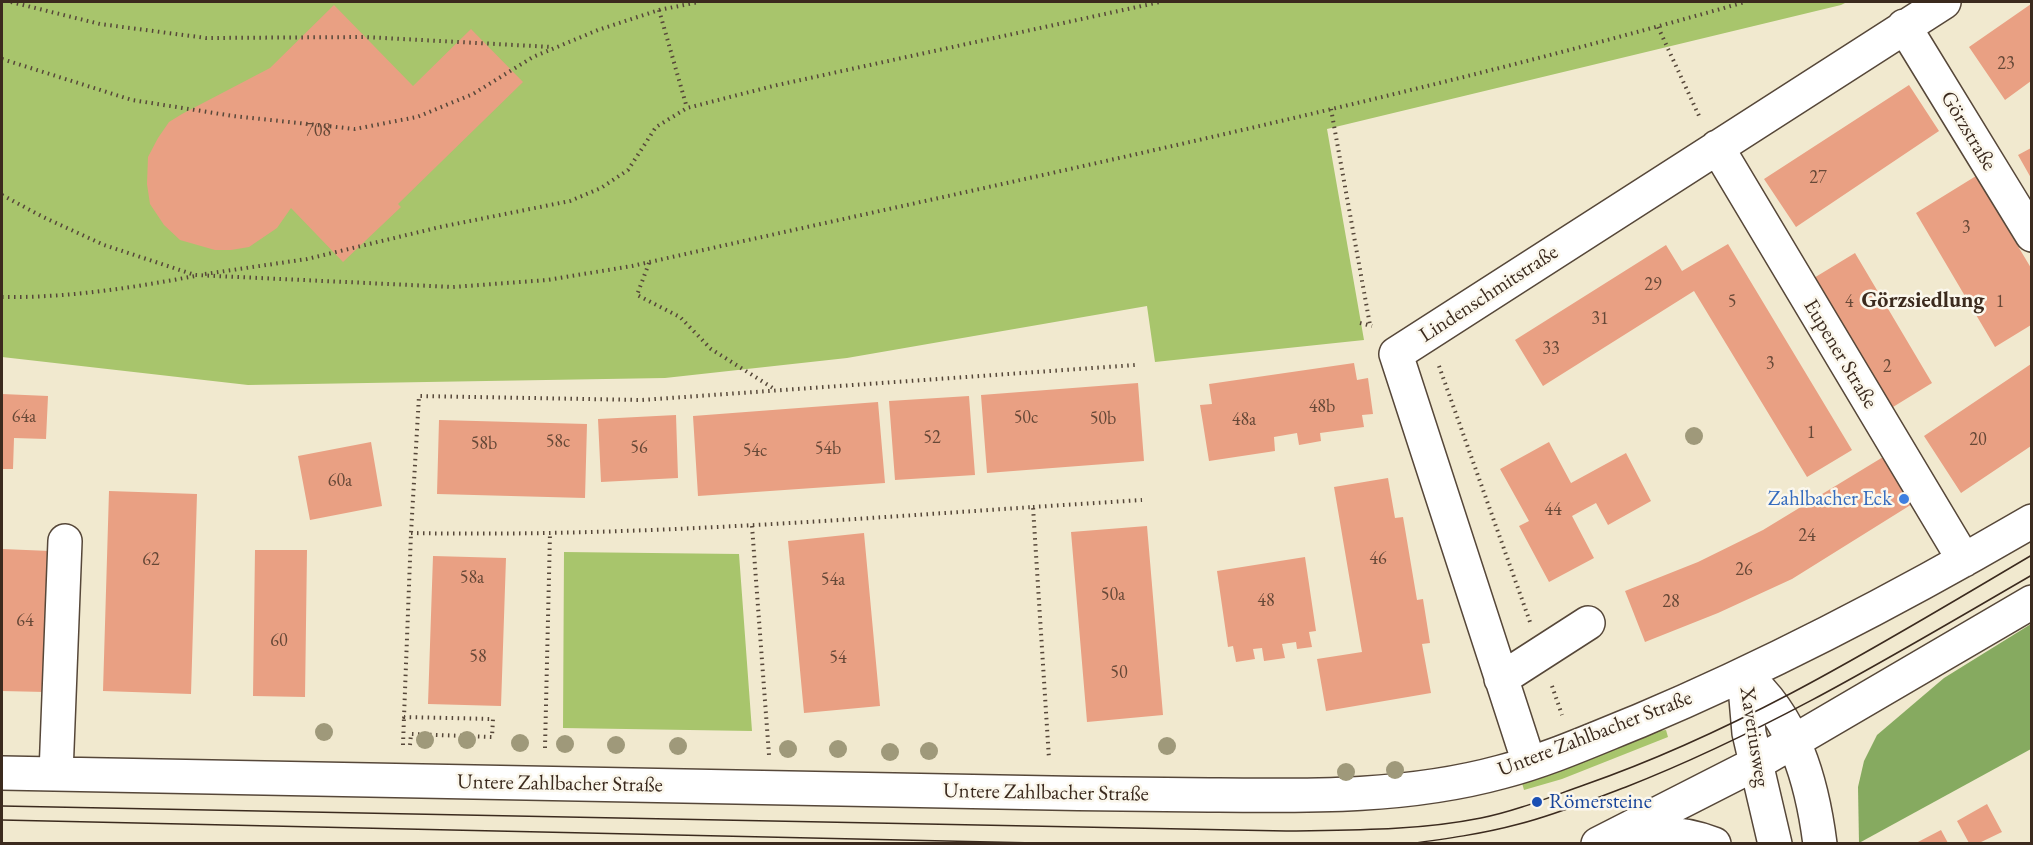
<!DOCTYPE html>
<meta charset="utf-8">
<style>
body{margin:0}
#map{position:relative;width:2033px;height:845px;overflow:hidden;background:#f1e9cf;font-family:"EB Garamond",serif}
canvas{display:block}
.frame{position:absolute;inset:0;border:3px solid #3b2a1e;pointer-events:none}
</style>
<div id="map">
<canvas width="2033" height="845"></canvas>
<div class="frame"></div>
</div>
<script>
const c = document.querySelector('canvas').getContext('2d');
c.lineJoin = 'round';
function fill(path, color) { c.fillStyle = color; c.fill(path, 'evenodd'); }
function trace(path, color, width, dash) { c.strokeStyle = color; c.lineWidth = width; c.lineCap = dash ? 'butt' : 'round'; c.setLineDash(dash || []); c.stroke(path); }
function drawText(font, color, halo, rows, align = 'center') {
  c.font = font + ' "EB Garamond",serif'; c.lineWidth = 5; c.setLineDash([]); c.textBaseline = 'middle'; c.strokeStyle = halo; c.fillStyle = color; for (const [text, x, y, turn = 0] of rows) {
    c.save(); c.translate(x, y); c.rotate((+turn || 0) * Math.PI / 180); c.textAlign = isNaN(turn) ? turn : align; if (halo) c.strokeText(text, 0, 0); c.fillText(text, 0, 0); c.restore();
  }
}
fill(new Path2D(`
 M2,2H1847L1841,5L1327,129L1364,340L1155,362L1147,306L847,358L665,378L248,385L2,357Z
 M564,552L739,554L752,731L563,728Z
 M1666,730L1668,737L1562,779L1524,790L1522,783L1559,771L1644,733Z`), '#a8c56c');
fill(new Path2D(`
 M2031,624V749L1859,843L1858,787L1864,761L1877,735L1944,678Z`), '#86aa60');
fill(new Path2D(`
 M2031,4V81L2005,100L1969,47Z
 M334,5L413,86L471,29L523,82L398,204L401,207L343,262L291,208L277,228L249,247L231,250H215L180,240L164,225L150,204L147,184L148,157L158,138L169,122L182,114L270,68Z
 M1909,85L1939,131L1796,227L1764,179Z
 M2031,148V178L2018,155Z
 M1976,176L2031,268V325L1995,347L1916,213Z
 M1728,244L1852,450L1807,477L1694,291L1543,386L1515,340L1666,245L1682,271Z
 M1855,253L1932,383L1880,415L1804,284Z
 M1354,363L1357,380L1368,378L1373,414L1362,415L1364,427L1320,433L1321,441L1299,445L1297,433L1274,437L1275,451L1209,461L1200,405L1212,404L1209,384Z
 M2031,364V446L1961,493L1924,436Z
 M1138,383L1144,461L987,473L981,395Z
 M2,394L48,396L46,439L14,438L13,469H2Z
 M969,396L975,475L895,480L889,401Z
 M878,402L885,483L698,496L693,416Z
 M676,415L678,478L601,482L598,419Z
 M439,420L587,424L585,498L437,494Z
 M371,442L382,506L310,520L298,456Z
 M1549,442L1571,483L1626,453L1651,501L1608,525L1596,503L1572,516L1594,558L1549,582L1519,526L1529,521L1500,469Z
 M1888,454L1917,501L1792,579L1718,613L1645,642L1625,591L1698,562L1763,530Z
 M1388,478L1395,518L1403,517L1417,600L1423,599L1430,643L1422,644L1431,693L1326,711L1317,659L1362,652L1334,487Z
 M109,491L197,494L191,694L103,691Z
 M1147,526L1163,715L1087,722L1071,532Z
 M864,533L880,706L804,713L788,541Z
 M2,549L50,551L45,692L2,691Z
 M255,550H307L305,697L253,696Z
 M433,556L506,558L501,706L428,704Z
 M1305,557L1316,631L1309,632L1312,647L1297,649L1296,642L1282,644L1285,658L1264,661L1262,648L1253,649L1255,659L1236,662L1233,646L1228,647L1217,571Z
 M1987,804L2002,832L1979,843H1969L1957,821Z
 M1941,830L1948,843H1916Z`), '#e9a083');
const minor = new Path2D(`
 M1904,26L2032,235
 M1717,147L1964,560
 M1744,675C1794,717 1812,781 1820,844
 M1744,675L1749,733L1775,844
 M1501,679L1588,623
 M1529,763L1396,354L1944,2
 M2,773C316,779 631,785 946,791C1034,793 1121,794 1209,795C1306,796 1406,798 1501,772C1548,760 1594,739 1639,721C1774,664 1905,595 2032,521
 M56,774L65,541
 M1627,837C1657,831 1686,833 1714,844
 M1598,844L1755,764L2032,602`);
trace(minor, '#564739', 36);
trace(new Path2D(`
 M11,2L100,24L206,38L365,37L552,47
 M659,10L687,108
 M1658,27L1700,118
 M2,59L132,100L233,116L355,129L417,117L473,94L533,57L598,30L659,10L699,2
 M1331,109L1370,325
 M2,195L43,217L104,245L195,275L453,287L547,280L632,266C1004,182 1378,107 1745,2
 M649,263L637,295L680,317L711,349L776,390
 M205,274L307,259L440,227L570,201L601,188L628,170L656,127L687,108L773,86L1160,2
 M2,297C67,298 131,288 195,276
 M1360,323L1372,326
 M1439,366L1530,622
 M1033,507L1142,500
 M752,526L769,755
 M411,533C618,537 826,521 1033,507L1049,759
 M1552,686L1562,715
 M403,745L404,717
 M410,745L411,734L492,737L493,719L404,717L411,533L419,396L642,400L1135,365
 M545,748L550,533`), '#564739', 4, [1.5, 4.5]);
trace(minor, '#fff', 33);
trace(new Path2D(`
 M2,806L1286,831C1351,830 1416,831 1481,818C1516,811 1550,797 1584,785C1745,729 1886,641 2032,555
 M2,820L1081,844
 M1407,844C1445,839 1482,834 1519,824C1555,815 1591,800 1626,787C1769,731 1899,652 2032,575`), '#3b2a1e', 1.5);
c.fillStyle = '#9f997a';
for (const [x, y] of [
 [1694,436],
 [324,732],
 [425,740],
 [467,740],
 [520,743],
 [565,744],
 [616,745],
 [678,746],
 [1167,746],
 [788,749],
 [838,749],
 [929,751],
 [890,752],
 [1395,770],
 [1346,772]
]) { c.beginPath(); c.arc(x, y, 9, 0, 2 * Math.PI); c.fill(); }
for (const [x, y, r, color] of [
 [1904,499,6,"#3f7fe0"],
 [1537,802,6,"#1a4fb4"]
]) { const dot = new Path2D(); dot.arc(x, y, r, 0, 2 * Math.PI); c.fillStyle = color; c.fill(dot); trace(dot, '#fbf7ec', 2); }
drawText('18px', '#664837', null, [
 ["23",2006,64],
 ["708",318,131],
 ["27",1818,178],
 ["3",1966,228],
 ["29",1653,285],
 ["5",1732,302],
 ["4",1849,302],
 ["1",2000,302],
 ["31",1600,319],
 ["33",1551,349],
 ["3",1770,364],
 ["2",1887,367],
 ["48b",1322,407],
 ["64a",24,417],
 ["50c",1026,418],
 ["50b",1103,419],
 ["48a",1244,420],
 ["1",1811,433],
 ["52",932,438],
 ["20",1978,440],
 ["58c",558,442],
 ["58b",484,444],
 ["56",639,448],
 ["54b",828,449],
 ["54c",755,451],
 ["60a",340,481],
 ["44",1553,510],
 ["24",1807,536],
 ["46",1378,559],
 ["62",151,560],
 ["26",1744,570],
 ["58a",472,578],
 ["54a",833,580],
 ["50a",1113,595],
 ["48",1266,601],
 ["28",1671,602],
 ["64",25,621],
 ["60",279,641],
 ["58",478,657],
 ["54",838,658],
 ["50",1119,673]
]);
drawText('21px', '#3b2a1e', '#fbf7ec', [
 ["Görzstraße",1968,131,59],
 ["Lindenschmitstraße",1489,294,-33],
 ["Eupener Straße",1840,354,59],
 ["Untere Zahlbacher Straße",1595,734,-21],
 ["Xaveriusweg",1754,737,81],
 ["Untere Zahlbacher Straße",560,784,1],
 ["Untere Zahlbacher Straße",1046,793,1]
]);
drawText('21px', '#366cbe', '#fbf7ec', [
 ["Zahlbacher Eck",1892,499]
], 'right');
drawText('21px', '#164399', '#fbf7ec', [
 ["Römersteine",1549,802]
], 'left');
drawText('bold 22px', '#3b2a1e', '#fbf7ec', [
 ["Görzsiedlung",1923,301]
]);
</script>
